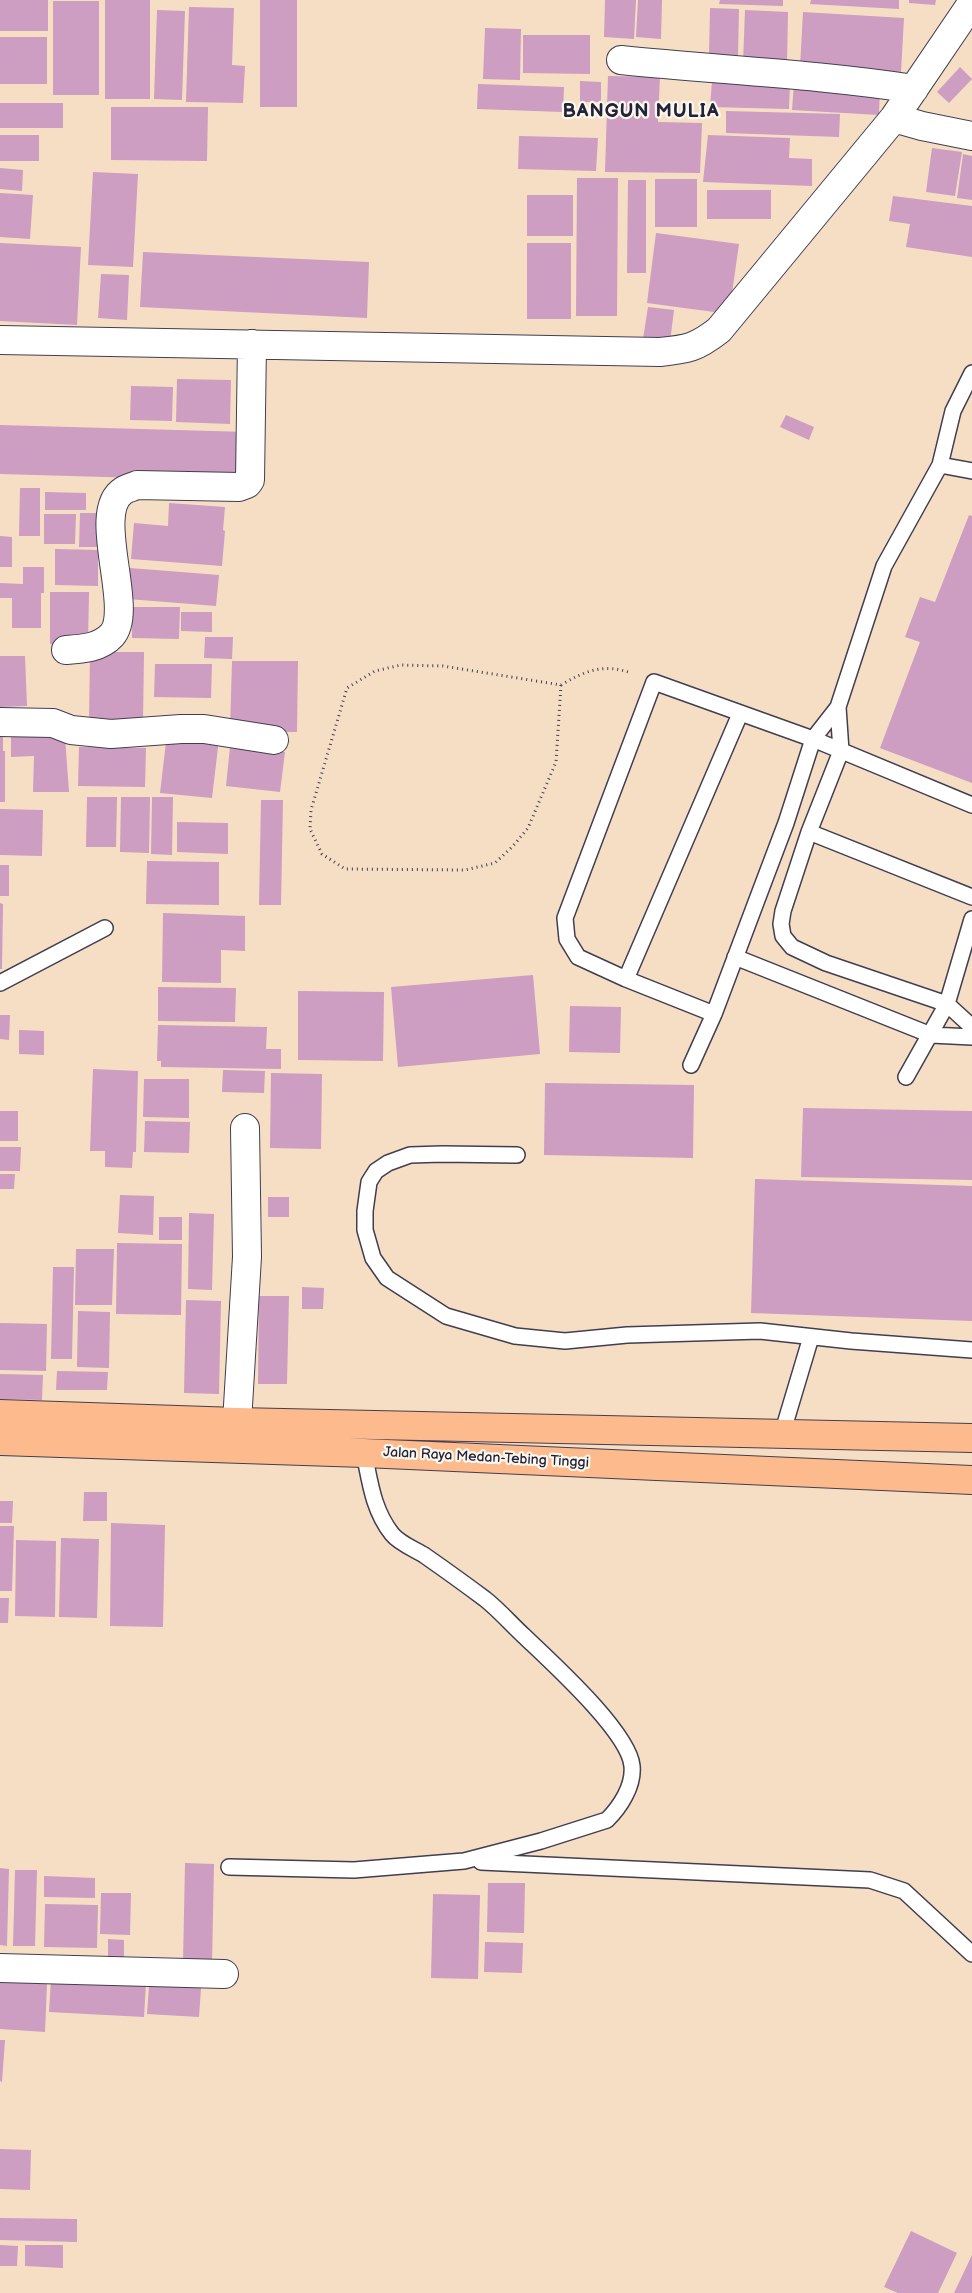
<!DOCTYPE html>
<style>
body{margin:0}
canvas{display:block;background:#f5dec4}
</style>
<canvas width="972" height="2293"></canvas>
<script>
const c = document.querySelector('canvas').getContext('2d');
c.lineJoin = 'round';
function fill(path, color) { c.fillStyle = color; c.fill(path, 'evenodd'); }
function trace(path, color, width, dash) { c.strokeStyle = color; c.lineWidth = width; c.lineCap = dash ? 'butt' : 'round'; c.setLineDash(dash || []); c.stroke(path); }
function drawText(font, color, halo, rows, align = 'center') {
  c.font = font + ' "Balsamiq Sans",sans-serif'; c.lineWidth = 4.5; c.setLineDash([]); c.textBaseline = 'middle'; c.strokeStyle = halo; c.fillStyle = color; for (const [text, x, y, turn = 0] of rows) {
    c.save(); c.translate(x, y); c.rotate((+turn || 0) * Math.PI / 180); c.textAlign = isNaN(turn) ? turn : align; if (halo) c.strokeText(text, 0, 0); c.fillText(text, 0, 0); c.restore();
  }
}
fill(new Path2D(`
 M0,0H48V31H0Z
 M105,0H150V99H105Z
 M260,0H297V107H260Z
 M605,0H636L634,39L604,37Z
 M638,0H662L661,39L636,37Z
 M720,0H783V6L719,4Z
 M811,0H899V9L810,4Z
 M909,0H936L935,5L909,3Z
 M53,1H99V95H53Z
 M189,7L234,8L232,65L245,66L243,103L186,102Z
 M710,8L739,9L738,57L709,56Z
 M157,10L185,11L182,100L154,99Z
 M745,10L788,12L787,64L743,63Z
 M803,12L904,18L901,72L800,67Z
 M485,28L521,29L520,80L483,79Z
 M523,35H590V74L523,73Z
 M0,37H47V84H0Z
 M960,67L972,79L949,103L937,92Z
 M608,76L660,77L658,122L702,123L700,173L605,172Z
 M580,81L601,82V102H580Z
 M712,81L790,84L789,109L710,107Z
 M794,83L880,87L879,115L792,110Z
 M478,84L564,87L563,112L477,109Z
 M0,103H63V128H0Z
 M111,107H208L207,161L111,160Z
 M726,111L840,114L839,137L726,133Z
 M0,135H39V161H0Z
 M708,135L790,138L789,158L812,159V186L703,182Z
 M519,136L598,138L596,171L518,169Z
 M932,148L962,152L955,196L926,192Z
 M963,154L972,156V200L957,198Z
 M0,168L23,170L22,191L0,189Z
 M93,172L138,174L133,267L88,265Z
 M577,178H618L617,316H576Z
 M655,179H697V227H655Z
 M628,180H646V273H627Z
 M707,190H771V219H707Z
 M0,193L33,195L30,239L0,237Z
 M527,195H573V236H527Z
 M893,196L972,206V257L906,247L910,224L889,221Z
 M656,233L739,244L729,314L647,303Z
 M0,243L81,247L77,325L0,321Z
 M527,243H571V319H527Z
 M143,252L369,262L367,318L140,307Z
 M101,274L129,275L127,320L98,318Z
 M648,307L674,310L670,342L643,339Z
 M177,379L231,380L230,424L176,422Z
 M131,386L173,387L172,421L130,420Z
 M786,415L814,427L809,440L780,427Z
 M0,425L247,432L246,481L0,474Z
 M20,488H40V536H19Z
 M45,492L86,493V510H45Z
 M169,503L225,507L223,530L225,531L222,566L131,559L134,523L168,526Z
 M80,513H99V547H79Z
 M44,514H76L75,544H44Z
 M969,515L972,516V783L880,748L920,642L905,637L920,597L935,602Z
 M0,536L12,537V567H0Z
 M55,549L98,550V586L55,585Z
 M23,567H44V593H41V628H12V598H0V583L23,584Z
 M130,568L219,575L216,606L128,599Z
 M50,592H89L88,644H50Z
 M132,607H180L179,639L132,638Z
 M181,612H212V632L181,631Z
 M205,637H233L232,659L204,658Z
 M90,652H144L143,725L89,724Z
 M0,656H25L27,706L0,707Z
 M232,661H298L297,732L230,731Z
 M155,664H212L211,698L154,697Z
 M0,728H3V751H5V802H0Z
 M11,729L65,737L69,792H33L34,756L11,757Z
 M167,734L219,739L212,798L160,793Z
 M79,747L146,748L145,787L78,786Z
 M230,747L285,752L280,792L226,786Z
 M87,797H117L116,847H86Z
 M121,797H150L149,853L120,852Z
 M152,797H173L172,855L151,854Z
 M261,800H283L281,905H259Z
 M0,809L43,810L42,856L0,855Z
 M177,822L228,823V854L177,852Z
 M147,861L219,862V905L146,904Z
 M0,865H9V896H0Z
 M0,903L3,904L2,969H0Z
 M163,913L245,916V951L221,950V983L162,982Z
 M533,975L540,1054L398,1067L391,987Z
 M158,987L236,988L235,1022L158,1021Z
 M298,991L384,992L383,1061L298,1060Z
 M570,1006L621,1007L620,1053L569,1052Z
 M0,1015H10L9,1040L0,1039Z
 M158,1025L267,1027L266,1049H281V1069L161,1067V1061H157Z
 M19,1030L44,1031V1055L19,1054Z
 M93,1069L138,1071L136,1152H133L132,1168L105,1167V1151H90Z
 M223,1070L265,1071L264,1093L222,1092Z
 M271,1073L322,1074L321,1149L270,1148Z
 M144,1079H189V1118L143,1117Z
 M545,1083L694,1085L693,1158L544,1155Z
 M803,1108L972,1111V1180L801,1177Z
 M0,1111H18V1141H0Z
 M145,1121L190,1122L189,1153L144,1152Z
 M0,1147H21L20,1171H0Z
 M0,1174H15L14,1189H0Z
 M755,1179L972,1186V1321L751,1313Z
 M120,1195L154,1196L153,1235L118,1233Z
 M268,1197H289V1217H268Z
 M189,1213L214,1214L212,1290L188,1289Z
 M159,1217H182V1240H159Z
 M117,1243L182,1244L181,1315L116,1314Z
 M76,1249H114L112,1305H75Z
 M53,1267H74L72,1359H51Z
 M302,1287L324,1288L323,1309H302Z
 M259,1296H289L287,1384H258Z
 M186,1300L221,1301L219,1394L184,1393Z
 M78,1311L110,1312L109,1368L77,1367Z
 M0,1323L47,1324L46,1371L0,1370Z
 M57,1371L108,1372L107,1390H56Z
 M0,1374L43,1375L42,1400L0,1399Z
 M84,1492H107V1521H83Z
 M0,1501H13L12,1523H0Z
 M111,1523L165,1525L163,1627L110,1626Z
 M0,1526H14L12,1591H0Z
 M61,1538L99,1539L97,1618L59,1617Z
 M16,1540L56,1541L55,1617L15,1616Z
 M0,1598H9L8,1623H0Z
 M185,1863L214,1864L212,1964L183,1963Z
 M0,1868L9,1869L7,1946L0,1945Z
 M15,1870H37L35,1946H13Z
 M44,1876L95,1878V1898L44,1897Z
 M488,1883H525L524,1933L487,1932Z
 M101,1893H131L130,1935L100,1934Z
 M433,1894L480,1895L478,1979L431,1978Z
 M45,1904L98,1905L97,1948L44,1947Z
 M108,1939L124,1940V1966H108Z
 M485,1942L523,1943L522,1973L484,1972Z
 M51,1979L146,1984L144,2017L49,2012Z
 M0,1982L47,1984L45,2032L0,2029Z
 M149,1985L201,1988L199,2017L147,2014Z
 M0,2040H5L2,2082L0,2081Z
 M0,2149L31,2150L30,2190L0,2189Z
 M0,2218L77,2219V2242L0,2240Z
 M911,2231L957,2253L938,2293H898L884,2287Z
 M0,2245L18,2246L17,2266H0Z
 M25,2245H63V2268L25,2266Z
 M972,2255V2293H954Z`), '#cd9dc2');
const service = new Path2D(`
 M940,465L953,411L972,373
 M838,707L841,751L809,832L783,911L781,924L783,936L792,947L826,963L947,1004L972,1027
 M809,832L972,897
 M735,957L931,1035L972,1037
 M626,979L740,714
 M0,983L105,928
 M714,1014L626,979L578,957L567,939L565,918L654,682L813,739L972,805
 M691,1065L714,1014L755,905L786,823L813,739L838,707L884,566L940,465L972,471
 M906,1077L947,1004L972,919
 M517,1155L442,1154L410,1155L388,1163L376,1171L369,1182L365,1211V1230L373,1258L387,1278L446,1316L515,1336L565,1341L627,1335L760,1331L851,1341L972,1350
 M782,1434L811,1337
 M481,1862L870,1880L904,1891L972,1954
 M229,1867L354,1870L464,1861L541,1841L607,1820C620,1807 634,1786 632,1766C629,1732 550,1661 524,1636C511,1624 499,1610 485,1599C465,1584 444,1569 424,1555C414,1549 399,1543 392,1534C373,1510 370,1482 364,1453`);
const minor = new Path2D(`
 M621,60C718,70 817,74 914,89
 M894,118L922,126L972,136
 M0,340L660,352C688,349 696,348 719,330L894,118L972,3
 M66,650C82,649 100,648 112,635C135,609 90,512 123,491C127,488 133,487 137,485L239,487L247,484L250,480L252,344
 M0,722L53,723L71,730L111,734L181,729H204L274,740
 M237,1422L247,1257L245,1128
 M0,1968L224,1974`);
const trunk = new Path2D(`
 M0,1414L237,1422L972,1438
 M0,1441L364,1453L972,1480`);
trace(service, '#423e50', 18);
trace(minor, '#423e50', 30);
trace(trunk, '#423e50', 30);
trace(new Path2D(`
 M561,685L556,762L528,828L513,846L495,863L465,870L345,869L322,854L310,829L311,810L347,688L375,671L401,665L443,666L561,685C585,671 603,663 631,673`), '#423e50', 3, [1, 4]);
trace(service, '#fff', 15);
trace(minor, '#fff', 28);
trace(trunk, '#fcba8d', 28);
drawText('14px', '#22223b', '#fbf7ec', [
 ["Jalan Raya Medan-Tebing Tinggi",486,1458,3]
]);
c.letterSpacing = '1px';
drawText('bold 19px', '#22223b', '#fbf7ec', [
 ["BANGUN MULIA",641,112]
]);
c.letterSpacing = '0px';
</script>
